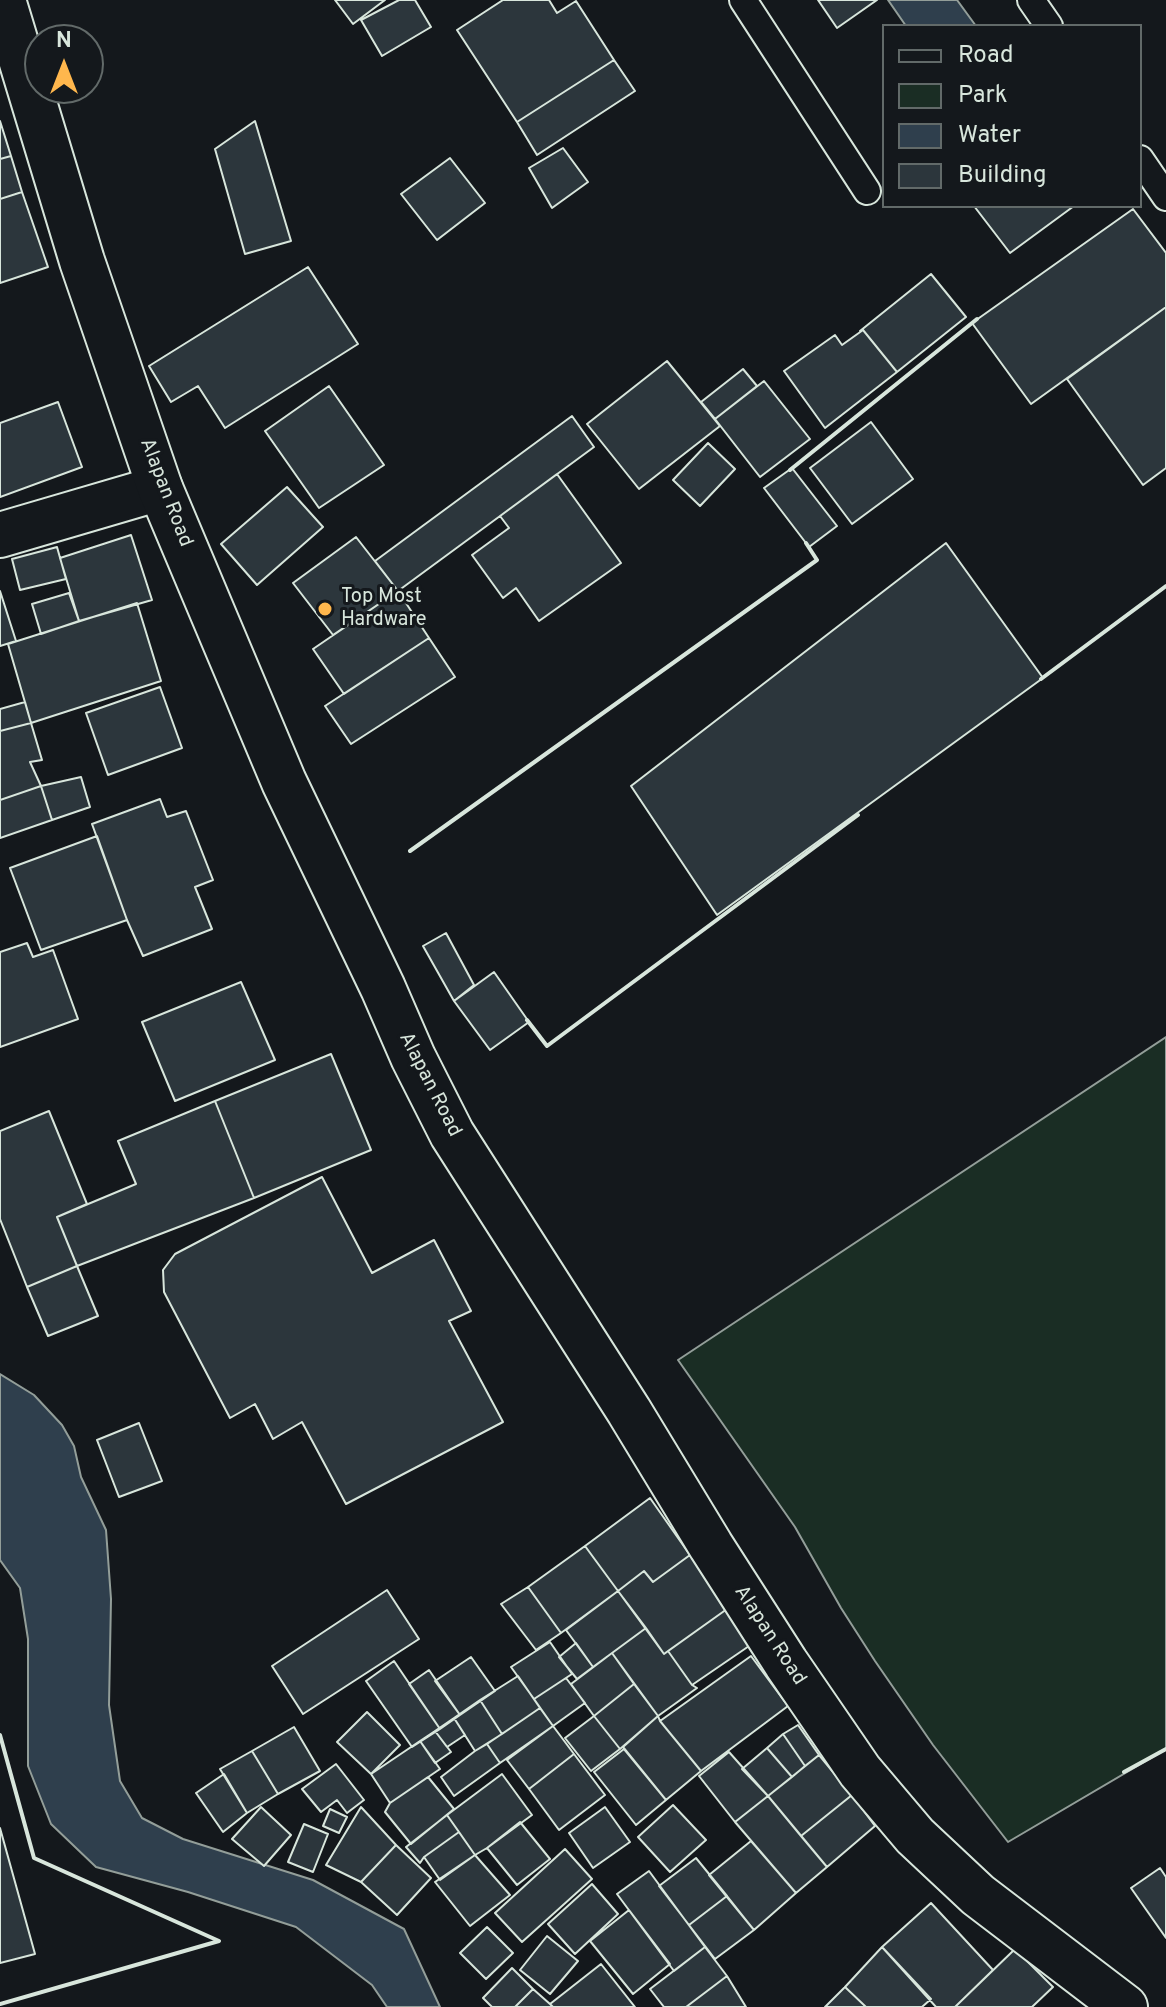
<!DOCTYPE html>
<style>
body{margin:0}
#map{position:relative;width:1166px;height:2007px;overflow:hidden;background:#14181c;font-family:Overpass,sans-serif}
canvas{display:block}
.legend{position:absolute;left:882px;top:24px;width:260px;height:184px;box-sizing:border-box;background:#14181c;border:2px solid #626a69;margin:0;padding:10px 14px;list-style:none;font-size:24px;color:#d8e6dc}
.legend li{display:flex;align-items:center;gap:16px;height:40px}
.legend b{width:40px;border:2px solid #626a69}
.north{position:absolute;left:24px;top:24px;width:80px;height:80px;box-sizing:border-box;background:#14181c;border:2px solid #626a69;border-radius:50%;rotate:0deg;font-size:22px;font-weight:700;line-height:32px;text-align:center;color:#d8e6dc}
.north::after{content:'';display:block;margin:auto;width:28px;height:36px;background:#ffb74d;clip-path:polygon(50% 0,100% 100%,50% 72%,0 100%)}
</style>
<div id="map">
<canvas width="1166" height="2007"></canvas>
<ul class="legend">
<li><b style="height:10px;background:#14181c"></b>Road</li>
<li><b style="height:22px;background:#1a2d24"></b>Park</li>
<li><b style="height:22px;background:#2f3f4d"></b>Water</li>
<li><b style="height:22px;background:#2c363c"></b>Building</li>
</ul>
<div class="north">N</div>
</div>
<script>
const c = document.querySelector('canvas').getContext('2d');
c.lineJoin = 'round';
function fill(path, color) { c.fillStyle = color; c.fill(path, 'evenodd'); }
function trace(path, color, width, dash) { c.strokeStyle = color; c.lineWidth = width; c.lineCap = dash ? 'butt' : 'round'; c.setLineDash(dash || []); c.stroke(path); }
function drawText(font, color, halo, rows, align = 'center') {
  c.font = font + ' Overpass,sans-serif'; c.lineWidth = 6; c.setLineDash([]); c.textBaseline = 'middle'; c.strokeStyle = halo; c.fillStyle = color; for (const [text, x, y, turn = 0] of rows) {
    c.save(); c.translate(x, y); c.rotate((+turn || 0) * Math.PI / 180); c.textAlign = isNaN(turn) ? turn : align; if (halo) c.strokeText(text, 0, 0); c.fillText(text, 0, 0); c.restore();
  }
}
const green = new Path2D(`
 M1166,1037V1749L1008,1842L933,1745L875,1661L841,1608L795,1527L678,1360Z`);
fill(green, '#1a2d24');
trace(green, '#939e99', 2);
const water = new Path2D(`
 M888,0H957L976,26H906Z
 M0,1374L34,1395L62,1425L74,1446L81,1477L106,1530L111,1599L109,1705L120,1781L142,1818L183,1839L313,1880L404,1929L440,2007H387L372,1985L296,1927L188,1892L96,1867L51,1824L28,1766V1639L20,1588L0,1560Z`);
fill(water, '#2f3f4d');
trace(water, '#939e99', 2);
const building = new Path2D(`
 M335,0H385L353,24Z
 M399,0H415L431,27L382,56L361,20Z
 M503,0H549L557,13L576,1L614,60L517,122L457,30Z
 M818,0H877L837,28Z
 M614,60L635,91L537,155L517,122Z
 M0,121L11,156L0,159Z
 M255,121L291,241L245,254L215,149Z
 M563,148L588,182L552,208L529,168Z
 M11,156L22,192L0,199V159Z
 M450,158L485,203L437,240L401,194Z
 M22,192L48,267L0,283V199Z
 M974,206H1074L1010,253Z
 M1133,209L1166,253V307L1031,404L972,323Z
 M308,267L358,344L225,428L198,386L171,402L149,366Z
 M931,274L966,317L897,372L863,330L860,331Z
 M1166,307V468L1143,485L1067,379Z
 M863,330L897,372L825,428L784,371L835,335L842,345Z
 M667,361L720,426L639,489L587,424Z
 M743,369L757,386L715,419L701,402Z
 M764,381L810,439L760,477L715,419Z
 M329,386L384,465L319,508L265,431Z
 M58,402L82,467L0,497V423Z
 M572,416L594,447L398,591L375,561Z
 M871,422L913,479L852,524L810,468Z
 M708,443L735,469L700,506L673,480Z
 M792,468L837,526L809,547L764,488Z
 M557,474L621,563L539,621L516,588L503,598L472,555L509,528L500,516Z
 M287,487L323,527L257,585L221,544Z
 M131,535L152,600L79,621L60,558Z
 M356,537L398,591L333,635L293,583Z
 M946,543L1043,678L717,915L631,786Z
 M57,547L66,579L20,590L12,559Z
 M0,591L16,641L0,646Z
 M398,591L429,638L344,694L313,649Z
 M69,593L79,621L41,634L32,604Z
 M137,603L161,681L31,723L8,644Z
 M429,638L455,677L351,744L325,706Z
 M160,687L182,748L108,775L86,713Z
 M25,702L31,723L0,731V709Z
 M31,723L42,760L30,762L41,786L0,800V731Z
 M81,777L90,807L52,820L41,786Z
 M41,786L52,820L0,838V800Z
 M160,799L167,817L186,811L213,880L195,887L212,929L143,956L127,920L92,824Z
 M97,836L127,920L41,950L10,868Z
 M446,933L474,985L454,1001L423,946Z
 M27,943L33,957L53,950L78,1019L0,1047V952Z
 M494,972L529,1022L490,1050L454,1001Z
 M241,982L275,1060L175,1101L142,1022Z
 M331,1054L371,1150L254,1198L215,1101Z
 M215,1101L254,1198L77,1266L57,1217L136,1184L118,1141Z
 M49,1111L87,1204L57,1217L77,1266L27,1287L0,1219V1131Z
 M322,1177L372,1273L434,1240L471,1311L449,1321L503,1422L346,1504L302,1422L273,1439L255,1404L230,1418L164,1292L163,1270L175,1254Z
 M77,1266L98,1316L48,1336L27,1287Z
 M139,1423L162,1481L119,1497L97,1440Z
 M650,1498L690,1555L653,1582L644,1571L618,1591L585,1546Z
 M585,1546L618,1591L561,1633L528,1587Z
 M690,1555L727,1609L664,1654L618,1591L644,1571L653,1582Z
 M528,1587L561,1633L536,1650L501,1604Z
 M387,1590L419,1639L303,1714L272,1666Z
 M618,1591L646,1628L593,1667L566,1630Z
 M727,1609L752,1644L692,1685L668,1651Z
 M646,1628L664,1654L668,1651L692,1685L697,1688L658,1716L612,1653Z
 M550,1642L572,1674L534,1699L511,1667Z
 M576,1643L593,1667L577,1679L559,1657Z
 M612,1653L634,1684L594,1716L571,1684Z
 M751,1656L788,1706L701,1771L660,1721Z
 M471,1657L495,1691L460,1715L435,1681Z
 M394,1661L440,1729L412,1747L366,1681Z
 M429,1670L460,1715L440,1729L409,1684Z
 M518,1676L540,1708L502,1734L480,1700Z
 M566,1678L585,1703L553,1726L534,1699Z
 M634,1684L658,1716L620,1749L594,1716Z
 M480,1700L502,1734L475,1751L454,1718Z
 M540,1708L553,1726L500,1763L487,1744Z
 M367,1712L400,1745L371,1774L337,1742Z
 M594,1716L620,1749L591,1771L565,1738Z
 M658,1716L660,1721L701,1771L666,1800L623,1747Z
 M454,1718L465,1735L447,1747L435,1731Z
 M798,1725L819,1755L805,1766L783,1734Z
 M553,1726L574,1754L529,1789L507,1760Z
 M294,1727L320,1771L278,1794L252,1751Z
 M435,1731L451,1752L435,1763L420,1741Z
 M783,1734L805,1766L792,1777L767,1748Z
 M420,1741L440,1769L390,1803L371,1774Z
 M487,1744L500,1763L454,1796L441,1777L475,1751Z
 M767,1748L792,1777L768,1796L742,1769Z
 M624,1749L666,1800L636,1825L594,1772Z
 M252,1751L278,1794L247,1813L220,1769Z
 M729,1752L768,1796L735,1822L699,1776Z
 M574,1754L605,1795L559,1830L529,1789Z
 M819,1755L852,1795L801,1836L768,1796Z
 M336,1764L364,1800L347,1813L337,1800L321,1812L302,1789Z
 M224,1774L247,1813L223,1832L196,1793Z
 M502,1774L532,1815L487,1848L475,1855L447,1815Z
 M428,1777L454,1809L411,1844L385,1812L390,1803Z
 M852,1795L875,1826L827,1867L801,1836Z
 M768,1796L827,1867L796,1893L735,1822Z
 M673,1805L706,1840L670,1872L638,1837Z
 M261,1807L291,1835L264,1866L232,1839Z
 M361,1807L396,1845L361,1882L326,1865Z
 M605,1807L630,1842L593,1868L569,1833Z
 M330,1809L347,1817L339,1833L323,1826Z
 M447,1815L459,1832L424,1857L420,1863L406,1847Z
 M520,1822L550,1859L517,1885L487,1848Z
 M304,1824L328,1834L313,1872L288,1862Z
 M0,1828L35,1954L0,1963Z
 M459,1832L475,1855L440,1880L424,1857Z
 M751,1841L796,1893L754,1930L709,1875Z
 M396,1845L431,1878L397,1915L361,1882Z
 M565,1849L592,1879L522,1942L495,1913Z
 M475,1855L510,1895L470,1926L435,1882Z
 M696,1858L727,1896L689,1925L659,1886Z
 M1160,1868L1166,1877V1938L1131,1888Z
 M649,1871L705,1947L674,1971L617,1894Z
 M592,1884L618,1914L575,1954L548,1924Z
 M727,1896L754,1930L715,1959L689,1925Z
 M931,1903L993,1970L955,2007H936L882,1947Z
 M629,1910L670,1964L633,1994L590,1941Z
 M487,1927L513,1953L486,1979L460,1953Z
 M547,1936L578,1961L550,1994L520,1970Z
 M705,1947L727,1976L686,2007H664L650,1989Z
 M882,1947L931,1999L922,2007H866L845,1987Z
 M1015,1949L1053,1987L1032,2007H955Z
 M601,1964L635,2007H553L550,2004Z
 M512,1968L533,1989L515,2007H492L483,1998Z
 M727,1976L746,2007H686Z
 M845,1987L866,2007H825Z
 M533,1989L550,2004L553,2007H515Z`);
fill(building, '#2c363c');
trace(building, '#d8e6dc', 2);
const service = new Path2D(`
 M743,0L867,191
 M1031,0L1049,26
 M1140,159L1166,197`);
const minor = new Path2D(`
 M0,535L160,488`);
const tertiary = new Path2D(`
 M3,0L82,261L160,488L284,782L383,988L413,1057L452,1134L629,1411L711,1546L786,1663L860,1771L915,1836L978,1895L1125,2007`);
trace(service, '#d8e6dc', 30);
trace(minor, '#d8e6dc', 48);
trace(tertiary, '#d8e6dc', 48);
trace(service, '#14181c', 26);
trace(minor, '#14181c', 44);
trace(tertiary, '#14181c', 44);
trace(new Path2D(`
 M790,470L977,319
 M1041,679L1166,586
 M410,851L817,560L806,543
 M527,1020L547,1046L858,815
 M0,1735L34,1858L219,1941L0,2004
 M1124,1772L1166,1749`), '#d8e6dc', 4);
for (const [x, y, r, color] of [
 [325,609,8,"#ffb74d"]
]) { const dot = new Path2D(); dot.arc(x, y, r, 0, 2 * Math.PI); c.fillStyle = color; c.fill(dot); trace(dot, '#14181c', 3); }
drawText('20px', '#d8e6dc', '#14181c', [
 ["Alapan Road",165,493,69],
 ["Alapan Road",429,1085,63],
 ["Alapan Road",769,1636,57]
]);
drawText('20px', '#d8e6dc', '#14181c', [
 ["Top Most",341,598],
 ["Hardware",341,621]
], 'left');
</script>
